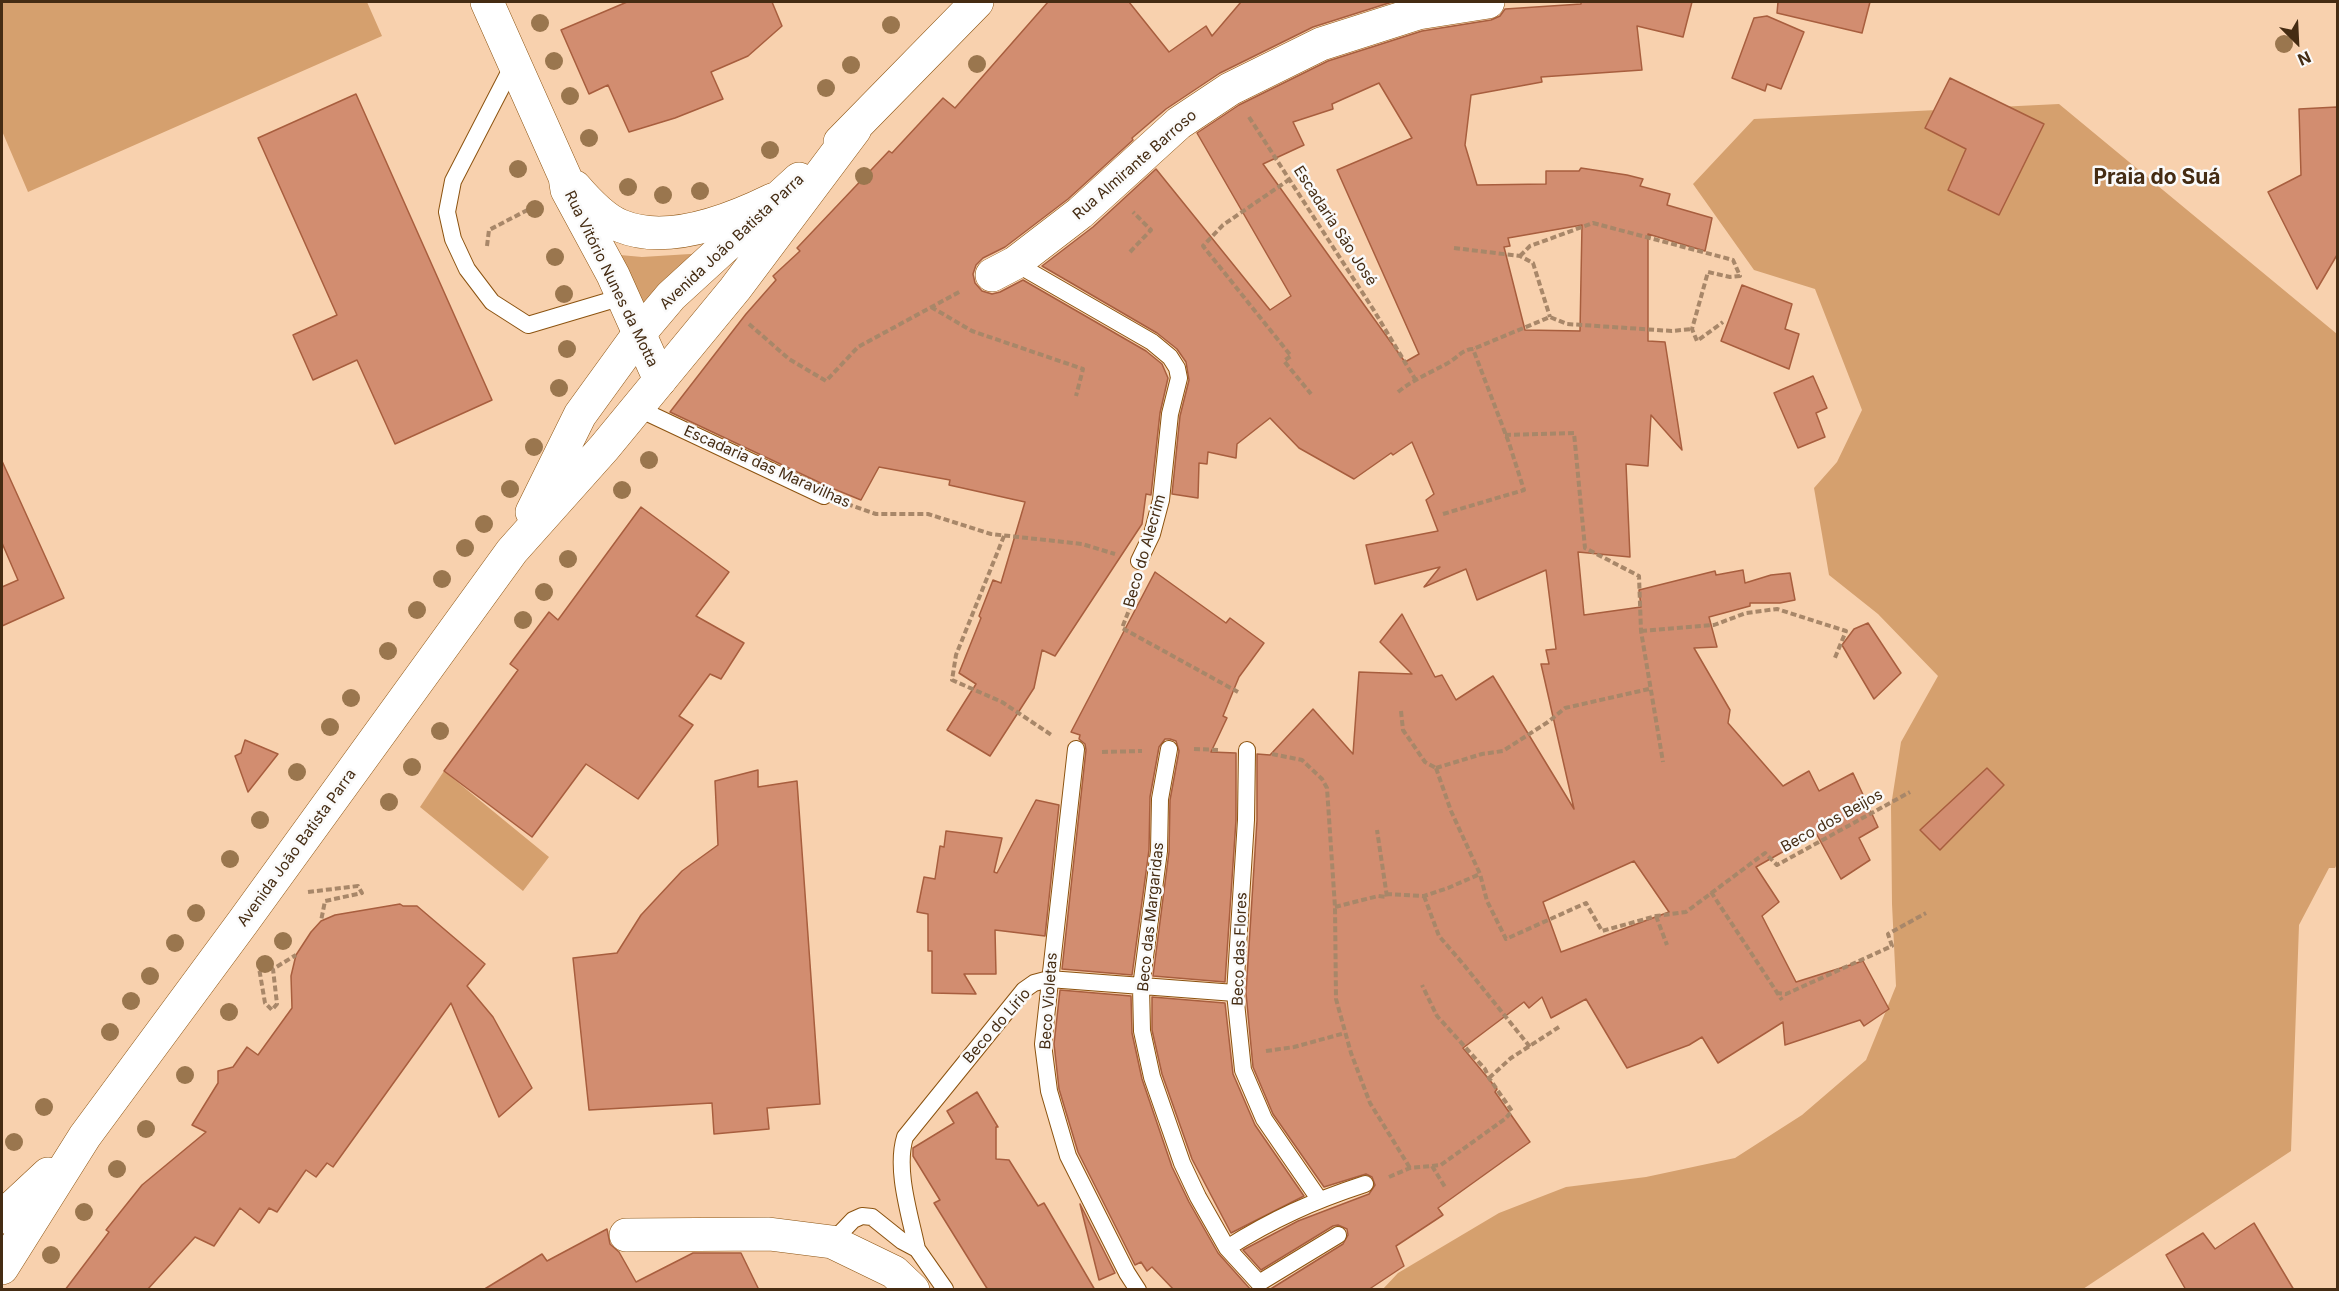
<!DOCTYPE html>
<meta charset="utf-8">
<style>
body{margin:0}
#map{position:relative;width:2339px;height:1291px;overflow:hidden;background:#f8d1ae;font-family:Inter,sans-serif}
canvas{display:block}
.frame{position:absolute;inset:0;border:3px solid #452c13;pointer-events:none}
.north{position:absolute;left:2267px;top:12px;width:60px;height:60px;-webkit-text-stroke:4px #fafafa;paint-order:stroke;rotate:156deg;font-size:16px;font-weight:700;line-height:24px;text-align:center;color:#452c13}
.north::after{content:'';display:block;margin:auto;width:21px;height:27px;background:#452c13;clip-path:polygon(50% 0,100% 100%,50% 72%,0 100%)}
</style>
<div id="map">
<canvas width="2339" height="1291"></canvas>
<div class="frame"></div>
<div class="north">N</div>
</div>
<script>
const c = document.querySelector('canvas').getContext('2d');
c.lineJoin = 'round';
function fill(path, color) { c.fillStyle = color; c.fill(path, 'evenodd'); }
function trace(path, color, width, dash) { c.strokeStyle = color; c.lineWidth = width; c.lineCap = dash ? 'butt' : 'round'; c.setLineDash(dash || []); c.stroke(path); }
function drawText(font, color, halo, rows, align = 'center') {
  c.font = font + ' Inter,sans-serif'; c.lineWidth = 5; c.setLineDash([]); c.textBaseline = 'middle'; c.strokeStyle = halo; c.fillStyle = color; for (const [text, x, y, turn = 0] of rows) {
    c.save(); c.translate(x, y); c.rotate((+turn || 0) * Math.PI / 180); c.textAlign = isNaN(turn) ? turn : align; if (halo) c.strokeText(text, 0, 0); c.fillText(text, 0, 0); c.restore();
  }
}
fill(new Path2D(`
 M2,2H367L382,36L28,192L2,131Z
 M2059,104L2337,334V864L2335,868H2329L2299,925L2291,1151L2083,1289L1382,1290L1398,1273L1499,1213L1566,1187L1646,1177L1735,1158L1802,1115L1866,1060L1896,986L1892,904L1891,806L1901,742L1938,676L1878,614L1829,575L1814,488L1837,462L1862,410L1815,289L1754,270L1693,184L1754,119Z
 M706,253L644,321L609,254L642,257Z
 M444,771L549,857L523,891L420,807Z`), '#d5a06e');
const building = new Path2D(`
 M627,2H772L782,26L748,56L711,72L723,99L675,118L629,132L608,85L589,94L561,30Z
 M1048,2H1129L1169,52L1206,26L1212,36L1241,2H1392L1313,27L1220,73L1166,109L1132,138L1133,140L1068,199L1005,247L983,258L976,265L973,274L975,283L982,291L992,294L1000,292L1023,280L1146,351L1162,364L1168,378L1160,413L1151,495L1146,494L1142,524L1055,656L1042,650L1034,688L990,756L947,730L976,684L959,673L981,618L979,616L993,580L1001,583L1025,502L949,485L950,480L879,467L861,500L829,487L670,412L746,314L776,280L773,276L800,251L797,248L889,151L892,153L943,98L955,108Z
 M1581,2H1692L1683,37L1637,26L1642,70L1541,77L1542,82L1471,95L1465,145L1477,185L1546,184V171H1579L1581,168L1627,175L1643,179L1640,186L1670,194L1667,205L1712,218L1705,251L1648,234V341L1665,342L1682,450L1651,415L1648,466L1626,464L1630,557L1578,552L1584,615L1641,607L1639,590L1715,571L1716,575L1743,570L1745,583L1771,575L1790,573L1795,600L1780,603H1750V606L1709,617L1717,647L1694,648L1730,710L1728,723L1783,786L1809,771L1819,791L1853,773L1878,827L1859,838L1870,860L1841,879L1816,833L1756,867L1779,902L1762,916L1796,982L1863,961L1889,1009L1864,1026L1860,1020L1785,1045L1783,1022L1718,1063L1702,1037L1689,1045L1627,1068L1586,999L1551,1018L1542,997L1529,1008L1524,1002L1463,1048L1497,1089L1495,1092L1530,1142L1438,1208L1443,1215L1396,1246L1404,1266L1368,1290H1269L1343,1244L1348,1235L1347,1229L1338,1225L1333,1226L1261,1270L1243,1250L1298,1221L1369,1194L1375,1185L1372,1177L1366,1174L1324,1187L1273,1114L1253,1067L1246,993L1257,820V754L1270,755L1313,709L1353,754L1359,672L1412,674L1380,642L1402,614L1435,677L1442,675L1456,700L1493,676L1574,809L1541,664H1549L1546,650L1556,649L1546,570L1477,600L1466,569L1424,587L1440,567L1375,584L1366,545L1438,531L1426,500L1434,494L1412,442L1393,455L1391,453L1354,479L1299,448L1270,418L1237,444L1236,458L1208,452L1207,464L1199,463L1198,498L1172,494L1180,416L1189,380L1186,362L1177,349L1157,333L1042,266L1093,227L1156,169L1270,310L1291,296L1197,133L1239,105L1328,61L1422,31L1491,20L1500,16L1505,9L1581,4ZM1379,83L1412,138L1337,170L1419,354L1405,362L1263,164L1304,145L1293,122L1333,109L1332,104ZM1582,225L1580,331L1525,330L1504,247L1510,246L1508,238ZM1634,861L1669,912L1561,952L1543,902Z
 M1778,2H1870L1862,33L1777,13Z
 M1767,16L1804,32L1781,89L1767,84L1765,91L1732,78L1754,18Z
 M1950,78L2044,124L1999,215L1948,190L1966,149L1925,128Z
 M356,94L492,400L395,444L357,360L313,380L293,335L337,315L258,138Z
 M2337,107V255L2317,289L2268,192L2301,175L2299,109Z
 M1742,285L1792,304L1785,329L1799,334L1789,369L1721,341Z
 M1813,376L1827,408L1816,413L1825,437L1798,448L1774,393Z
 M2,461L64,598L2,626V587L18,580L2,543Z
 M641,507L729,572L696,616L744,643L721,679L710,674L679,716L693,725L638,799L586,764L532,837L444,771L518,670L510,664L549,612L558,620Z
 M1155,572L1226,623L1230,618L1264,643L1239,677L1223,716L1227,718L1211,752L1236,753V820L1225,982L1153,976L1169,852L1170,800L1179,751L1176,741L1170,739H1165L1159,747L1150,797L1149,850L1132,975L1062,969L1086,750L1085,744L1079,739L1080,735L1071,732Z
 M1868,623L1901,673L1874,699L1842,645L1854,629Z
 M245,740L278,754L248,792L235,756L241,753Z
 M1987,768L2004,785L1940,850L1920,830Z
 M758,770V787L797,781L820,1104L767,1108L769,1129L714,1134L712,1103L589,1110L573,958L617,953L641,915L682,871L718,845L715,781Z
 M1036,800L1059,805L1045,936L995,930L996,974H964L976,994L932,993V951H928V914L917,912L924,877L935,879L940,846L944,847L946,831L1002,838L994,872L997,873Z
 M400,904L403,906H417L485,964L467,986L493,1017L532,1088L499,1117L451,1003L333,1167L327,1163L316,1177L306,1170L277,1212L269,1208L259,1223L240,1208L214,1246L195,1237L147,1290H65L109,1232L106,1230L142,1185L206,1132L192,1125L218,1083V1071L233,1067L247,1047L258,1055L292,1008L291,976L296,955L311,932L321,921L335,915Z
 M1060,990L1131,996L1132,1033L1142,1079L1172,1167L1189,1202L1218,1253L1251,1290H1174L1152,1267L1147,1271L1141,1262L1135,1265L1078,1152L1059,1089L1054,1044Z
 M1152,997L1225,1003L1233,1074L1255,1125L1304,1196L1231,1233L1192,1159L1162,1074L1152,1030Z
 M977,1092L998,1127H996V1159L1009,1160L1038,1206L1044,1203L1095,1290H988L934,1203L940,1200L913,1156V1148L954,1123L947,1111Z
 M1080,1204L1115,1273L1099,1280Z
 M2254,1223L2294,1290H2186L2166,1255L2203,1233L2215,1249Z
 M607,1229L610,1244L619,1252L636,1282L693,1253H741L759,1290H483L542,1254L547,1261Z`);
fill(building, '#d28d70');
trace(building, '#a85e3e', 1.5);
const lane = new Path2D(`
 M514,63L453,181L447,212L453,239L467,269L492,302L528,325L622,297
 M1015,263L1152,342L1170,357L1177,368L1179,378L1170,414L1161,500L1152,534L1139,561
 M637,408L824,496
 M1076,749L1043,1044L1049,1091L1068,1156L1127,1273L1138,1290
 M1169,749L1160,799L1159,851L1141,987L1142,1031L1152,1077L1182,1163L1198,1197L1227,1248L1259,1283L1338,1235
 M1247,750L1246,820L1235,993L1243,1070L1264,1119L1319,1199
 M832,1242L853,1220L862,1216L872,1217L902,1241L917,1249L945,1289
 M1227,1248C1273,1219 1313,1201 1365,1184
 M917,1249C910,1215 895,1170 905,1137L1024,990L1034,983L1049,979L1235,993`);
const street = new Path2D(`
 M487,2L565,177L567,190L613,275L660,380
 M575,187C587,201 603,219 621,226C667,245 729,221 772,200
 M992,275L1015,263L1080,213L1179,123L1230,89L1321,44L1418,13L1488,2
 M626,1235L769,1234L832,1242L894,1272L913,1290`);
const secondary = new Path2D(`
 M840,142L977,2
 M532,512L580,415L638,335L671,296L799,179
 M2,1217L48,1174
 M2,1268L85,1136L243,922L512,551L604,448L735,289L855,129`);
trace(lane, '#8c5310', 18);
trace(street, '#8c5310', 34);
trace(secondary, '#8c5310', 34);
trace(new Path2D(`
 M1249,117L1373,309L1415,379
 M1290,179L1223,225L1203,246L1291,356L1284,361L1311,394
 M487,246L489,230L537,205
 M1454,248L1520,256L1533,263L1550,317
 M1130,252L1151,230L1133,212
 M1520,256L1530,246L1593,223L1733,260L1740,276L1730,277L1708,272L1692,329L1697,341L1723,322
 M931,307L972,331L1083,369L1076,396
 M749,324L789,359L826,381L858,347L961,291
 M1398,392C1414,379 1430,373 1448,363C1457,358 1463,349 1473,349L1550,317L1567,324L1672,331L1692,329
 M1505,435L1574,433L1585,548L1639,576L1641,631L1663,762
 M847,504L876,514H928L991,534L1082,544L1115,554
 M1443,514L1524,490L1509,443L1473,349
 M1004,536L956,655L952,680L1002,702L1053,736
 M1138,587L1122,628L1238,692
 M1641,631L1714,625L1746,613L1777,609L1846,631L1834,660
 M1401,711L1403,730L1425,762L1436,768
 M1194,749L1220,750
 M1102,752L1142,751
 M1272,754L1302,760L1322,779L1327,788L1335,907L1336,999L1351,1053L1370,1103L1410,1168
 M1436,768L1451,811L1480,874L1487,901L1506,939L1586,903L1602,931L1656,916L1686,912L1765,853L1777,865L1910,792
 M1436,768L1482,754L1503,751L1548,722L1565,708L1649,689
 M308,892L358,886L362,893L325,901L321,921
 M1711,892L1782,1000
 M1386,894L1424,896L1448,888L1480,874
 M1424,896L1439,936L1464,965L1530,1047
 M1335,907L1378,896L1387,897L1377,830
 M1656,916L1667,945
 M258,962L265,1003L272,1010L277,1004L273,969L296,955
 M1776,993L1786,994L1892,946L1888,934L1926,913
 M1266,1051L1294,1047L1345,1033
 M1489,1078L1511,1058L1559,1027
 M1432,1166L1445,1187
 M1389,1177L1410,1168L1441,1165L1505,1119L1512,1111L1489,1078L1485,1069L1437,1016L1422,985`), '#a88769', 4, [6, 3]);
trace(lane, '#fff', 16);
trace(street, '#fff', 33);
trace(secondary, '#fff', 33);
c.fillStyle = '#9a764e';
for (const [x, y] of [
 [540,23],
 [891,25],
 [2284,44],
 [554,61],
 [977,64],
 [851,65],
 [826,88],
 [570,96],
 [589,138],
 [770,150],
 [518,169],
 [864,176],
 [628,187],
 [700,191],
 [663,195],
 [535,209],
 [555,257],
 [564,294],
 [567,349],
 [559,388],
 [534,447],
 [649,460],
 [510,489],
 [622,490],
 [484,524],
 [465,548],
 [568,559],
 [442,579],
 [544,592],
 [417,610],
 [523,620],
 [388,651],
 [351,698],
 [330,727],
 [440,731],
 [412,767],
 [297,772],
 [389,802],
 [260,820],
 [230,859],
 [196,913],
 [283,941],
 [175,943],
 [265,964],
 [150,976],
 [131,1001],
 [229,1012],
 [110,1032],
 [185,1075],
 [44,1107],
 [146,1129],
 [14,1142],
 [117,1169],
 [84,1212],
 [51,1255]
]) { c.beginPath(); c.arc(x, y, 9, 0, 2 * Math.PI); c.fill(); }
drawText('15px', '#452c13', '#fafafa', [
 ["Rua Almirante Barroso",1135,165,-41],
 ["Escadaria São José",1335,226,57],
 ["Avenida João Batista Parra",732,242,-43],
 ["Rua Vitório Nunes da Motta",611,279,64],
 ["Escadaria das Maravilhas",767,467,24],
 ["Beco do Alecrim",1145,551,-74],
 ["Beco dos Beijos",1832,821,-29],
 ["Avenida João Batista Parra",297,848,-54],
 ["Beco das Margaridas",1151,917,-84],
 ["Beco das Flores",1240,949,-88],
 ["Beco Violetas",1049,1001,-86],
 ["Beco do Lírio",997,1026,-49]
]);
drawText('bold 21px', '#452c13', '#fafafa', [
 ["Praia do Suá",2157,178]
]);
</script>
